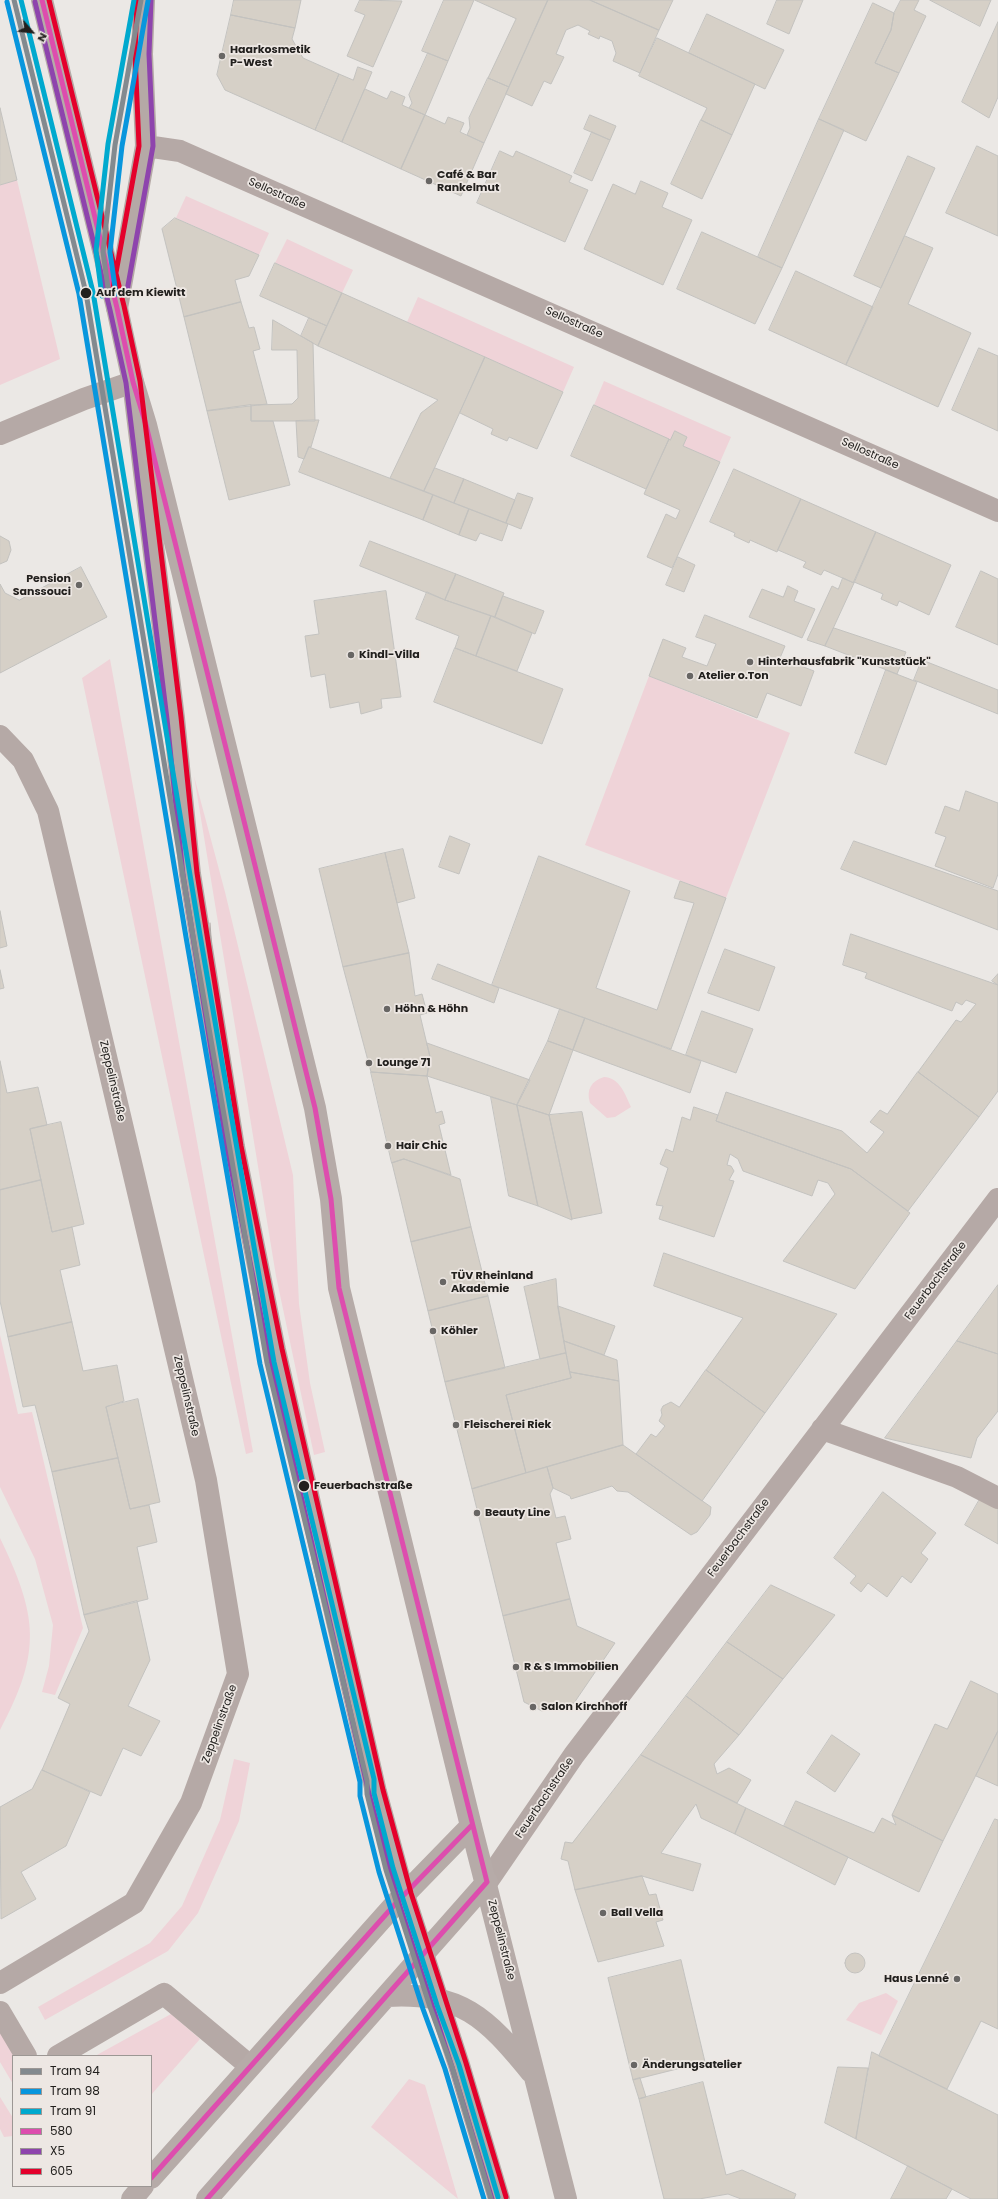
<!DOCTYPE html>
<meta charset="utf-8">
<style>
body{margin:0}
#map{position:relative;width:998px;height:2199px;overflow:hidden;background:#ebe8e5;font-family:Poppins,sans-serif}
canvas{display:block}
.legend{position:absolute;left:12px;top:2055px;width:140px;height:132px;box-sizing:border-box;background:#ede7e3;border:1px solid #9c9794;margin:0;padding:5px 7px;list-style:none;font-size:12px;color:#22201e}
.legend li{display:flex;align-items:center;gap:8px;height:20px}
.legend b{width:20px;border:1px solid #9c9794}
.north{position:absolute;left:12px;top:12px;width:40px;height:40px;-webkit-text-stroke:3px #ede7e3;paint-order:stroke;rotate:118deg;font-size:11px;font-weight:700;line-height:16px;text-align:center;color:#22201e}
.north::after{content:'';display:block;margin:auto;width:14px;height:18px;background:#22201e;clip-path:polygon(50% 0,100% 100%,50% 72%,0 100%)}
</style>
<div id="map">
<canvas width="998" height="2199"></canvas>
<ul class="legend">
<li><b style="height:5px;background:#838a8f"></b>Tram 94</li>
<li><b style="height:5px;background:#0896dd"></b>Tram 98</li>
<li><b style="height:5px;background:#00a9ce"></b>Tram 91</li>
<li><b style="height:5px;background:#dd4dae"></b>580</li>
<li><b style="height:5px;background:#8e44ad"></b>X5</li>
<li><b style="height:5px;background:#e4002b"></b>605</li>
</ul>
<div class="north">N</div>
</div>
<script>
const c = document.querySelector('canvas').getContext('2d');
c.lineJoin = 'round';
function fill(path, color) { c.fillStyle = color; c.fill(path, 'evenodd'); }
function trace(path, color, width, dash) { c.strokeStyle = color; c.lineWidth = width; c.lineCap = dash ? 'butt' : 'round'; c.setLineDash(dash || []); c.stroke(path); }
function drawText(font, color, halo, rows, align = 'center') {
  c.font = font + ' Poppins,sans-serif'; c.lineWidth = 3.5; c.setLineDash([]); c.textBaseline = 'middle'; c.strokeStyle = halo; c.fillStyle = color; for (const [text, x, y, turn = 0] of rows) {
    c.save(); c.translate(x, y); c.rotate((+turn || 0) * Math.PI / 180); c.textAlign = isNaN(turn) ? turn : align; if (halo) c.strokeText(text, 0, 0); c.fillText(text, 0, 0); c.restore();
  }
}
fill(new Path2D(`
 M17,180L60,359L0,385V185Z
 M186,196L269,233L259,255L176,218Z
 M287,239L353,270L342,293L275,263Z
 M418,297L574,367L563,392L407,322Z
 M604,381L731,437L720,462L683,446L687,437L675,431L670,440L594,405Z
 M110,659L253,1452L246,1454L82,678Z
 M649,676L790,733L726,898L585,845Z
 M194,776L225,892L293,1175L299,1304L310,1383L325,1452L314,1455L276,1276Z
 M604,1077C620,1078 625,1094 631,1107L615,1117L607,1118L590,1103C586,1090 591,1081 604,1077Z
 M0,1335L18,1414L32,1412L83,1628L55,1695L42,1692L49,1666L53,1625L35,1559L0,1487Z
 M0,1538C38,1617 42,1651 0,1730Z
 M234,1759L250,1763L239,1821L198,1913L168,1951L45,2020L38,2007L150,1943L182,1906L220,1820Z
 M886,1993L898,2001L881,2035L846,2020L859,2003Z
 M171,2014L200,2039L151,2095V2056H95Z
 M0,2032L14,2056L13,2084L0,2062Z
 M409,2079L425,2085L458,2199L371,2127Z
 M0,2097L13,2118V2136L4,2137L0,2129Z`), '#efd3d8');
const building = new Path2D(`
 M234,0H301L295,28L231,15Z
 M360,0L402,1L373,67L347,56L365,15L355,11Z
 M444,0H474L448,61L422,51Z
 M475,0H548L509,87L488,78L516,19Z
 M548,0H590L659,30L640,73L613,61L616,53L612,41L600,36L599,39L588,34L590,31L578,25L566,30L556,54L564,57L551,84L544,81L532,106L506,94Z
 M590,0H673L659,30Z
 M777,0H803L789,34L767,24Z
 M901,0H919L914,10L926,16L899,73L875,63L891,30L894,13Z
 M930,0H991L980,26Z
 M873,3L894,13L891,30L875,63L899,73L866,141L819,119Z
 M707,14L784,50L765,89L689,53Z
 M231,15L295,28L292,39L303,58L339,74L315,130L225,90L217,75Z
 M998,22V97L989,118L962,102Z
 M657,38L755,84L732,135L701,120L707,108L639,76Z
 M428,53L448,61L425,115L409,108L412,103L409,95Z
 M358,67L372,72L342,142L315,130L339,74L353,80Z
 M488,78L509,87L484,143L467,135L470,128L469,118Z
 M365,89L387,99L391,91L405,97L402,105L425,115L401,169L342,142Z
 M0,108L17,180L0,185Z
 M425,115L445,124L448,117L464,123L460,132L484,143L461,196L401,169Z
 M590,115L616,126L610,140L584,129Z
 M819,119L844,130L782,268L758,257Z
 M701,120L732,135L702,199L671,184Z
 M592,132L610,140L592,181L574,173Z
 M977,146L998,156V236L946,213Z
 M500,151L513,157L516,151L543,163L572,176L569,182L588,190L565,242L477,203Z
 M908,156L935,168L881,288L854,276Z
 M641,181L668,193L662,207L692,220L663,285L584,249L613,184L635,194Z
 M175,218L259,255L249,276L235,280L241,302L184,317L162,229Z
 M702,232L782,268L755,324L677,289Z
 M905,236L933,248L908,304L971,333L938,407L846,365Z
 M275,263L342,293L327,326L260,296Z
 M796,271L873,307L846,365L769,330Z
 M342,293L485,357L424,491L390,478L421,413L438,400L318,346Z
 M241,302L249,328L254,327L260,349L253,351L267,404L207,411L184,317Z
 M309,318L327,326L318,346L301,336Z
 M273,320L313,343L315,421H251V405L292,404L298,398L297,350H272Z
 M979,348L998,356V431L952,410Z
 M485,357L563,392L537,449L509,437L507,441L491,434L493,429L460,413Z
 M251,405V421H273L290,485L229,500L207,411Z
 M594,405L669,439L646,489L571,456Z
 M315,420H319L311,447H309L304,459L298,457L296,421Z
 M675,431L687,437L683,446L720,462L672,568L647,557L666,514L676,519L680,510L644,494L669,439L670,440Z
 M309,447L433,495L423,520L299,472Z
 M435,468L464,479L454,503L424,491Z
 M734,469L801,499L777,552L750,540L749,543L734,536L735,533L710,522Z
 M464,479L515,500L506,523L454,503Z
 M518,493L533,498L521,529L506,523Z
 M433,495L469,509L459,535L423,520Z
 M801,499L876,532L854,583L824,570L821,575L803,567L806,562L778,550Z
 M469,509L508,524L502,541L480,533L476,541L459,535Z
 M876,532L951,565L929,615L899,601L897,606L881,599L883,594L854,582Z
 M0,536L9,541L11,550L7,561L0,564Z
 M370,541L456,574L445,600L360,566Z
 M678,557L695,565L684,592L666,585Z
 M81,567L107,617L0,673V584L5,593L19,600Z
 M981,571L998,579V645L956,627Z
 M456,574L504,593L495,617L445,600Z
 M843,578L854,583L825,646L807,640L832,586L838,589Z
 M788,586L798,591L794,601L815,609L802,638L749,617L762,589L783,597Z
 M386,591L401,697L381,699L382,708L361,714L359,702L330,708L325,674L311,677L305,636L319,634L314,601Z
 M427,592L445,600L491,616L476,656L455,648L459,636L416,619Z
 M503,596L544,611L535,634L495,617Z
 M705,615L785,646L780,658L814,671L801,706L767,693L757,718L649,676L663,639L686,648L682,657L707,666L716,644L696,637Z
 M491,616L532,633L517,671L476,656Z
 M834,628L906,652L897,674L825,646Z
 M455,648L563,689L542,744L434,702Z
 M922,660L998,690V714L914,680Z
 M886,670L917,682L886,765L855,753Z
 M966,791L998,803V874L993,888L935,866L946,837L935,833L945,806L959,811Z
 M450,836L470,844L459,874L439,867Z
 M854,841L998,891V930L841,869Z
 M403,849L415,898L397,903L385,853Z
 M385,853L409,953L343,967L319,869Z
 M539,856L630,891L596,988L657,1010L694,903L674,898L680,881L726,898L671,1049L492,985Z
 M0,911L7,946L0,948Z
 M851,934L998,985V1091L979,1117L918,1072L956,1020L961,1022L976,1004L966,1000L962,1005L956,1002L952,1011L865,978L867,973L843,965Z
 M725,949L775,967L759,1011L708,993Z
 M409,953L415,996L422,994L427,1013L420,1015L430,1057L427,1076L371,1072L343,967Z
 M438,964L499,988L494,1003L432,979Z
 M0,970L4,988L0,989Z
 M998,974V985L992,981Z
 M560,1009L585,1018L573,1050L548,1041Z
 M702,1011L753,1029L736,1073L686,1055Z
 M585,1018L701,1061L690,1093L573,1050Z
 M548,1041L573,1050L549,1115L517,1105Z
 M427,1043L530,1080L517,1105L427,1076L430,1057Z
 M0,1061L7,1093L38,1087L47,1125L30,1129L41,1180L0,1190Z
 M371,1072L427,1076L436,1113L442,1111L445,1123L439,1125L451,1175L404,1159L392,1163Z
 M918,1072L979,1117L908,1211L851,1169L716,1121L726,1092L842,1131L867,1153L884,1132L870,1122L880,1110L887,1114Z
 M491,1097L517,1105L538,1206L509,1196Z
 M517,1105L549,1115L572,1220L538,1206Z
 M694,1107L718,1115L716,1121L851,1169L910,1213L855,1289L783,1261L835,1194L828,1183L818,1180L812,1196L743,1171L738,1159L730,1154L727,1165L731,1166L734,1171L729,1180L734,1181L714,1237L659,1219L663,1206L656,1205L668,1168L660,1164L666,1149L673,1152L682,1117L690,1120Z
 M582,1112L602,1213L572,1219L549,1115Z
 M61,1122L84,1224L52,1232L30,1129Z
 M404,1159L460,1179L471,1227L411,1242L392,1163Z
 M41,1180L52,1232L72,1227L80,1265L60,1270L72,1322L8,1337L0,1301V1190Z
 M471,1227L488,1296L428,1311L411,1242Z
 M664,1253L837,1314L765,1413L706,1370L743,1318L654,1286Z
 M556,1279L558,1306L566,1353L540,1359L524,1287Z
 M998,1285V1354L957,1341Z
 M488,1296L505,1368L445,1382L428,1311Z
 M558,1306L615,1326L604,1355L564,1341Z
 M72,1322L83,1371L117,1365L124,1401L106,1407L118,1458L52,1472L35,1405L23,1407L8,1337Z
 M564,1341L617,1360L619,1381L570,1372Z
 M957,1341L998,1354V1411L977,1438L971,1458L885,1438Z
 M566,1353L571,1378L506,1395L526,1473L472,1489L445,1382Z
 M706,1370L765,1413L702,1501L636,1454L651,1434L656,1437L665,1426L659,1421L662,1415L661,1410L663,1406L671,1402L679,1407Z
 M570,1372L619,1381L623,1445L526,1473L506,1395L571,1378Z
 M138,1399L160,1502L130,1509L106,1407Z
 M623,1445L711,1507L710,1515L697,1532L691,1535L628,1492L617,1491L612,1486L571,1499L570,1496L553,1488L547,1467Z
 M118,1458L130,1509L149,1505L157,1542L137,1547L148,1599L84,1615L52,1472Z
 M547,1467L553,1488L550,1494L556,1518L565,1516L571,1539L556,1543L570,1599L503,1616L472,1489Z
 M883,1492L936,1533L921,1553L928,1559L911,1583L902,1576L887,1597L868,1583L861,1592L850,1583L856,1576L834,1558Z
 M980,1499L998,1509V1544L965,1525Z
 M771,1585L835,1615L783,1679L727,1642Z
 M570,1599L577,1626L615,1643L574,1703L542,1711L524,1702L503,1616Z
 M137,1601L150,1660L128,1706L160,1721L141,1756L123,1748L101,1796L42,1770L70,1704L58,1698L89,1631L84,1615Z
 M727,1642L783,1679L739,1735L686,1696Z
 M971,1681L998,1694V1731L943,1841L892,1815L935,1724L947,1729Z
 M686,1696L739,1735L714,1764L717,1774L729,1768L751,1780L737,1803L641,1755Z
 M998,1731V1786L976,1776Z
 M832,1735L860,1754L835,1792L807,1773Z
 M641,1755L746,1808L735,1834L701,1818L696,1804L661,1853L701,1864L693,1891L642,1876L575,1890L568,1861L561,1859L565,1842L572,1843Z
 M42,1770L90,1792L66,1846L21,1872L36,1899L1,1919L0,1807L32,1789Z
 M796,1801L874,1833L882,1818L896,1825L892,1815L943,1841L919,1892L784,1826Z
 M746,1808L848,1857L835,1885L735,1834Z
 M995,1819L998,1820V2029L981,2021L947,2089L879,2056Z
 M642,1876L649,1895L656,1894L663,1920L656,1922L664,1946L598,1962L575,1890Z
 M845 1963a10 10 0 1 1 20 0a10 10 0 1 1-20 0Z
 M681,1960L705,2062L633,2080L608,1978Z
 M872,2052L998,2115V2199H971L856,2139Z
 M838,2067L868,2068L856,2139L825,2123Z
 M640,2078L646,2097L639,2099L633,2080Z
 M703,2082L726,2175L742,2170L796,2194L794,2199H741L728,2194L699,2199H664L639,2099Z
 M908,2166L952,2189L946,2199H891Z`);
fill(building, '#d6d0c7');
trace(building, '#c3c2bf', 1);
trace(new Path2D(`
 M146,146L180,151L998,511
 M117,308L146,146L142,54L144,0
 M0,434L84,399L133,382L174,718L190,874L234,1147L275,1350L376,1792L404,1895L459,2065L499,2199
 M0,736L23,760L48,811L206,1480L238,1674L191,1803L134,1903L0,1983
 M822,1429L957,1477L998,1498
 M487,1882L574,1755L998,1199
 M0,2012L26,2056
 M58,2056L164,1994L250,2066`), '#b5a9a6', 22);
trace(new Path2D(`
 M42,0L117,308L133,382L146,425L315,1108L331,1199L339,1288L471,1826L566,2199
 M387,1996C461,1992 486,2017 531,2072
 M151,2178L397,1902L471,1826
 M132,2199L143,2186
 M207,2199L487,1882`), '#b6aba8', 22);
trace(new Path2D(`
 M210,923L223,1108`), '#aea7a4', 1);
trace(new Path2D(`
 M42,0L117,308L133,382L146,425L315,1108L331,1199L339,1288L487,1882
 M151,2178L397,1902L471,1826
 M207,2199L487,1882`), '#dd4dae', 5);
trace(new Path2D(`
 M35,2L110,310L126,383L167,719L183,875L227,1148L268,1351L369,1794L397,1897L452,2067L492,2199
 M127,291L153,146L149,54L151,0`), '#8e44ad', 5);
trace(new Path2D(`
 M49,0L124,306L140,381L181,717L197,873L241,1146L282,1349L383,1790L411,1893L466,2063L506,2197
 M113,289L139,146L135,54L137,0`), '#e4002b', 5);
trace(new Path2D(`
 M14,0L86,293L193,936L267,1363L367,1781V1794L386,1870L430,2007L452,2067L491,2199
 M109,295L103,252L115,145L141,0`), '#838a8f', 5);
trace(new Path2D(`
 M7,2L79,294L186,937L260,1364L360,1782V1796L379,1872L423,2009L445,2069L484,2199
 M116,294L110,252L122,146L148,1`), '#0896dd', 5);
trace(new Path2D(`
 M21,0L93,292L200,935L274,1362L374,1779V1793L393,1868L437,2005L459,2065L498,2197
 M102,296L96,251L108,144L134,0`), '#00a9ce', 5);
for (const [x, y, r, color] of [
 [222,56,4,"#686664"],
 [429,181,4,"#686664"],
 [86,293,6,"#22201e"],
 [79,585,4,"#686664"],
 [351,655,4,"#686664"],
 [750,662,4,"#686664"],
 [690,676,4,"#686664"],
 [387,1009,4,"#686664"],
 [369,1063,4,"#686664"],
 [388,1146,4,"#686664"],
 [443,1282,4,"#686664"],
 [433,1331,4,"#686664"],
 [456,1425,4,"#686664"],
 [304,1486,6,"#22201e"],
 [477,1513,4,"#686664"],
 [516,1667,4,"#686664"],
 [533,1707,4,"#686664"],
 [603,1913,4,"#686664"],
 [957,1979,4,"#686664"],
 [634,2065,4,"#686664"]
]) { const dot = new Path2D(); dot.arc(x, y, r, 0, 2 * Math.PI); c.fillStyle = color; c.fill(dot); trace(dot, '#ede7e3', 1.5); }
drawText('bold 11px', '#22201e', '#ede7e3', [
 ["Haarkosmetik",230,50],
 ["P-West",230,63],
 ["Café & Bar",437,175],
 ["Rankelmut",437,188],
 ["Pension",71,579,"right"],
 ["Sanssouci",71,592,"right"],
 ["Kindl-Villa",359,655],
 ["Hinterhausfabrik \"Kunststück\"",758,662],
 ["Atelier o.Ton",698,676],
 ["Höhn & Höhn",395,1009],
 ["Lounge 71",377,1063],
 ["Hair Chic",396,1146],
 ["TÜV Rheinland",451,1276],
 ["Akademie",451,1289],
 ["Köhler",441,1331],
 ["Fleischerei Riek",464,1425],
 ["Beauty Line",485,1513],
 ["R & S Immobilien",524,1667],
 ["Salon Kirchhoff",541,1707],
 ["Ball Vella",611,1913],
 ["Haus Lenné",949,1979,"right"],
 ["Änderungsatelier",642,2065]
], 'left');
drawText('11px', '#22201e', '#ede7e3', [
 ["Sellostraße",277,194,24],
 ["Sellostraße",574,323,24],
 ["Sellostraße",870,454,24],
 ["Zeppelinstraße",112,1081,77],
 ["Feuerbachstraße",936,1281,-53],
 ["Zeppelinstraße",186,1396,77],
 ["Feuerbachstraße",739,1538,-53],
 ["Zeppelinstraße",220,1724,-70],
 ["Feuerbachstraße",545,1798,-56],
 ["Zeppelinstraße",501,1940,76]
]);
drawText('bold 11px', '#22201e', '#ede7e3', [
 ["Auf dem Kiewitt",96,293],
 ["Feuerbachstraße",314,1486]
], 'left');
</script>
